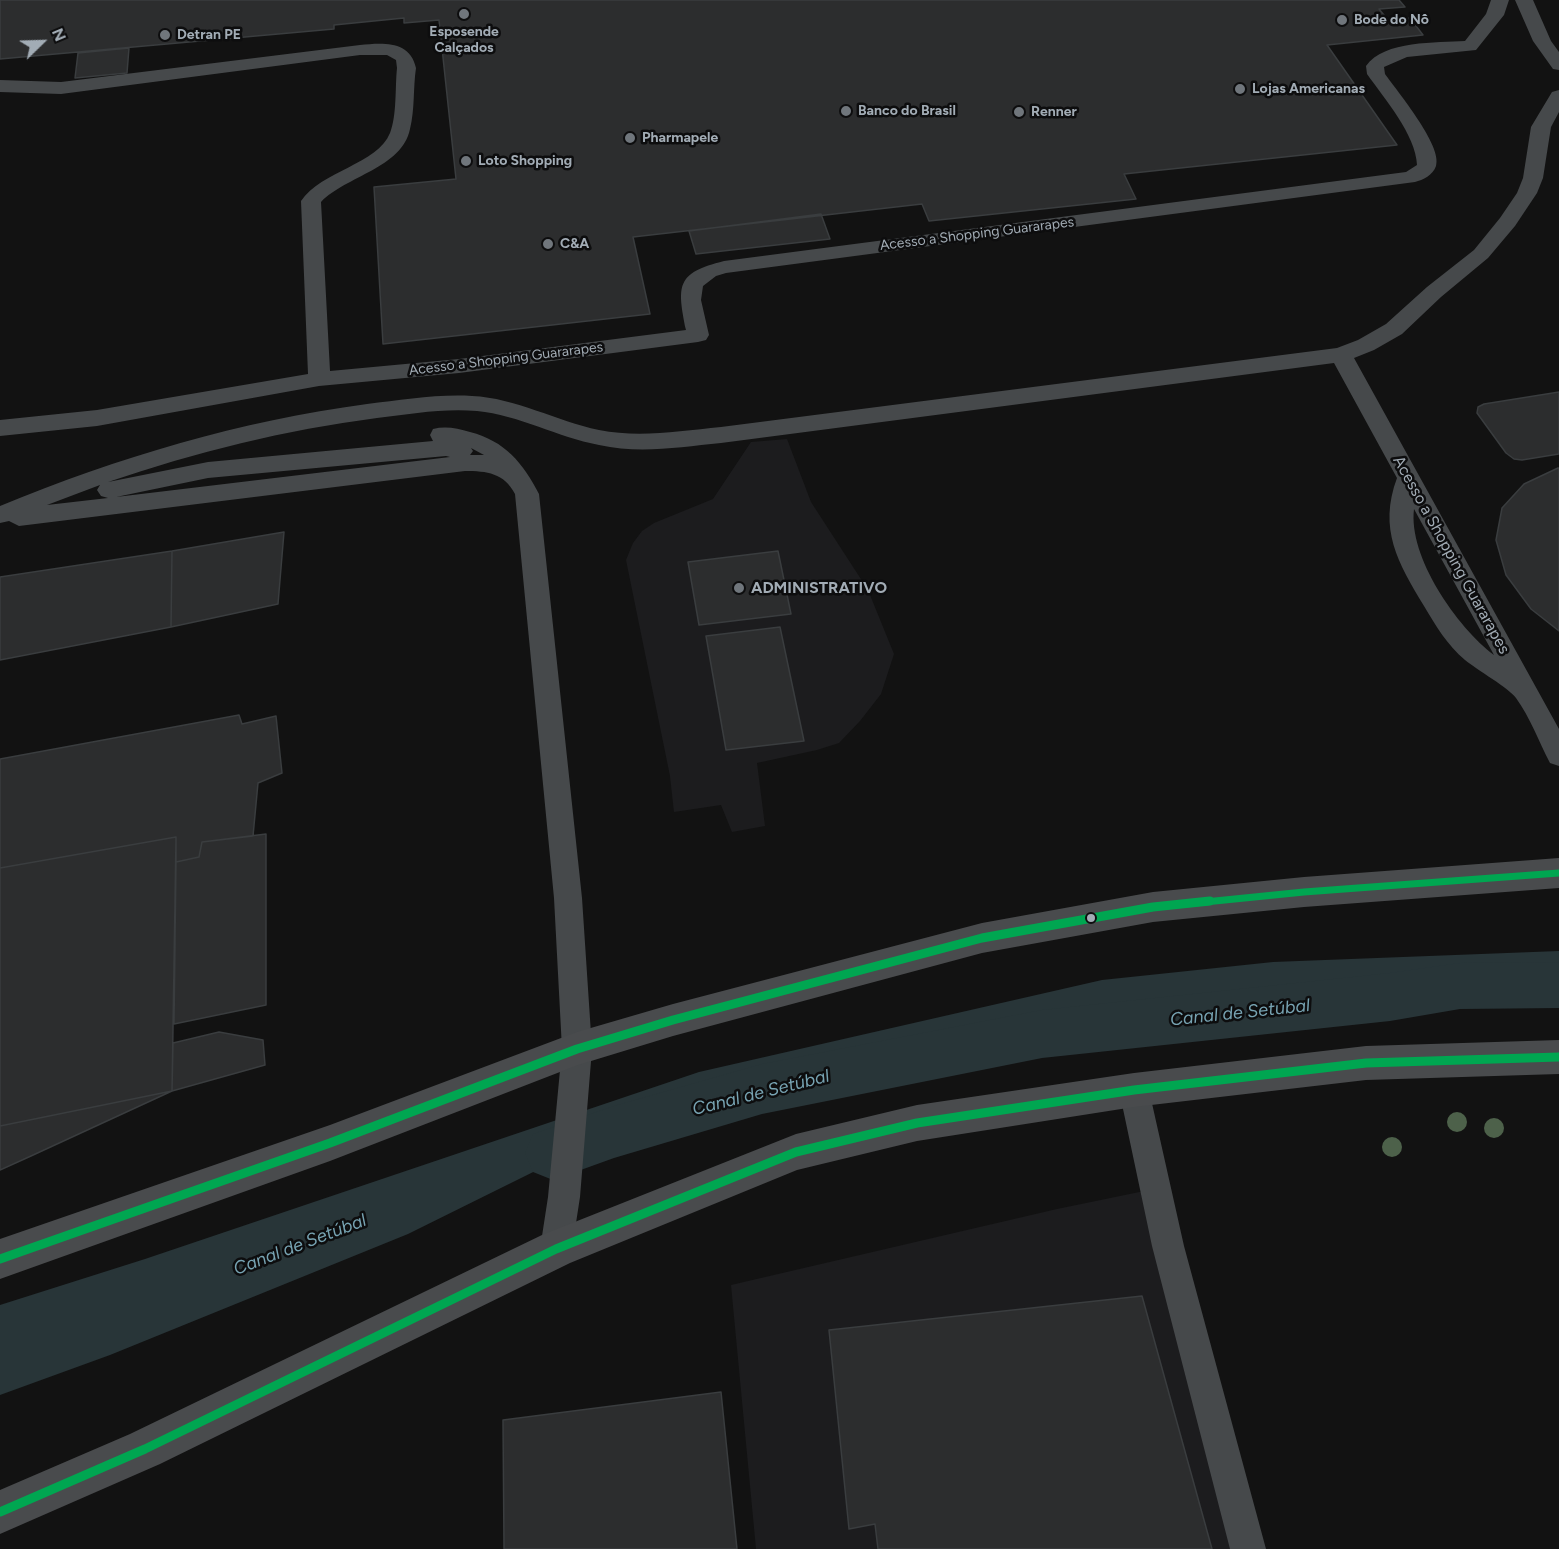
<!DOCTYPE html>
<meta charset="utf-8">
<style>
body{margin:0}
#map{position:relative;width:1559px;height:1549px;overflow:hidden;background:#121212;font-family:Figtree,sans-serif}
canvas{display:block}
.north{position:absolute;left:12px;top:12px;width:60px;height:60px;-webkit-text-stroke:4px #0d0d0e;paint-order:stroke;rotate:67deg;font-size:16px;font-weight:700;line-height:24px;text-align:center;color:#a2acb5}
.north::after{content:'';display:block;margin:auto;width:21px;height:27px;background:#a2acb5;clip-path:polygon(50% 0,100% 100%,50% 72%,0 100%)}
</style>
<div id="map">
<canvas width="1559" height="1549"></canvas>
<div class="north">N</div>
</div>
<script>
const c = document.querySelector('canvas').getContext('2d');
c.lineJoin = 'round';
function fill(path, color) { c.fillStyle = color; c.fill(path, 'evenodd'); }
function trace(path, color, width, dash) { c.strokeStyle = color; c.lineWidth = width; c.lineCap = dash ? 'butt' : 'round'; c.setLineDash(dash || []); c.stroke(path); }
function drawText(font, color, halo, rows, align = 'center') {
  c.font = font + ' Figtree,sans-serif'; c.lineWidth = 5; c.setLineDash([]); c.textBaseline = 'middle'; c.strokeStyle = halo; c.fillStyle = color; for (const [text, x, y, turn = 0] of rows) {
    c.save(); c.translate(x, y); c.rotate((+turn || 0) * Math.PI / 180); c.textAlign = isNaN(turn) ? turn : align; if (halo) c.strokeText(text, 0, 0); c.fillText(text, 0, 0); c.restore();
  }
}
fill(new Path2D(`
 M787,439L811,502L868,590L894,654L881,694L860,721L839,743L817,750L757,763L765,826L732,832L721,805L674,812L670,776L626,560L633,543L642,531L654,523L713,499L751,442Z
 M1154,1189L1257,1549H756L731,1285L1057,1209Z`), '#1c1c1e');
fill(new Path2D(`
 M1559,951V987L1390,997L1042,1034L762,1089L614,1132L408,1234L110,1355L0,1395V1305L145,1259L699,1072L1102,980L1273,962Z`), '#283538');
fill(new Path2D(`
 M1559,962V1008L1460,1009L1390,1021L1042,1058L762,1114L614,1158L553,1180L533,1172L525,1153L533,1134L614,1106L762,1064L1042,1010L1390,973L1460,963Z`), '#283538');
const building = new Path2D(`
 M0,0H1399L1405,7L1379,9L1388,20L1410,18L1423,35L1327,45L1397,145L1124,174L1136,199L929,221L922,204L633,237L650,314L383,344L374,187L456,179L439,20L404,23V18L334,25V29L0,59Z
 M129,48L127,73L75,78L78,53Z
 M821,214L830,239L696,254L689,231Z
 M1559,392V454L1522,460L1514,459L1506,453L1477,413L1478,407L1484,404Z
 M1558,468H1559V631L1531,609L1506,575L1496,540L1502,508L1524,484Z
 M284,532L278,604L171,627L172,551Z
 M172,551L171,627L0,660V577Z
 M778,551L791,614L699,625L688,562Z
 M780,627L804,741L726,750L706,636Z
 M239,715L242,724L276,716L282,773L258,783L253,836L202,842L199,857L176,862V837L0,868V759Z
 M266,834V1005L174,1024L176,862L199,857L202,842Z
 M176,837L172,1091L0,1126V868Z
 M219,1032L263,1040L265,1065L172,1091L173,1043Z
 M172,1091L31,1156L0,1170V1126Z
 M1142,1296L1212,1549H878L875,1524L849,1529L829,1330Z
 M721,1392L737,1549H504L503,1420Z`);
fill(building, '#2c2d2e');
trace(building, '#3a3d3f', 1.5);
fill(new Path2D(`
 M1491,0H1509L1504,15L1476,50L1407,57L1384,67L1385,74C1397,91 1443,146 1436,166C1433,175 1423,180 1415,182L726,273L716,276L703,286L701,300L709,335L706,340L698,342L459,373L319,386L97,426L0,436V420L97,410L308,374L301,201C321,171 378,164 390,133C397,116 395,87 397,68L396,60L387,55H360L61,94L0,92V80L61,82L360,45C382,43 410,40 416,68C413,88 415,109 410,129C402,168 346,176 321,202L330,371L459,359L686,330C677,285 676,273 724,261L1406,172L1417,165C1416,135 1384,98 1367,74L1366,66C1384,40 1437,43 1465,41L1486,14Z
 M1515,0H1533L1551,41L1559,52V70L1553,69L1533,41Z
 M1559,90V112L1551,127L1543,178L1537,193L1515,226L1488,258L1441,297L1402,334L1374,350L1354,358L1559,729V766L1550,763C1539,742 1530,717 1516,698C1509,688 1477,670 1465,660C1447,645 1436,626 1424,606C1398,563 1378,529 1397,478L1334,363L721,443C680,447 640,454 599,445C557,437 519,415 477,411C444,408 410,414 377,418C285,430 196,452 108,482L208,462L433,441L430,435L433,429C445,426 457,428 470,432C505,441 523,463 539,494L582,898L592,1049L580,1197L572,1249L568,1260L556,1265L544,1260L540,1249L548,1197L562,1049L554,898L515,494C504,473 487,471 465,471L19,526L9,521L0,523V506C119,457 240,421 367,404C402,400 437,394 472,396C516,398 556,421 599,430C639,438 680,431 721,427L1337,348L1358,340L1386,324L1427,287L1474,250L1500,218L1517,193L1523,178L1531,127L1552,92ZM471,448L484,455H470L473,451ZM446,456L450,457L116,497L208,478ZM100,485L97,490L101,496L108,498L47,505ZM1414,509L1494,655C1457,627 1408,557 1414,509Z
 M1134,1076L1145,1080L1149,1090L1184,1246L1266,1549H1230L1152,1246L1119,1090L1123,1080Z`), '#46494b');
fill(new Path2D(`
 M1559,858V888L1304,907L1153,922L982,953L673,1036L578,1065L330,1161L0,1279V1239L330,1125L577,1032L673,1004L982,923L1153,892L1304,877Z
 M1559,1040V1074L1366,1080L1134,1107L917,1141L797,1170L570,1263L160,1464L0,1534V1490L130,1434L542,1235L796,1134L917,1105L1134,1073L1366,1046Z`), '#494b4d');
trace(new Path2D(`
 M1195,903L1304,892L1559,873`), '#00a651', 7);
trace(new Path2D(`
 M0,1259L330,1143L577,1049L673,1020L982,938L1153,907L1210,901
 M0,1512L145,1449L556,1249L796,1152L917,1123L1134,1090L1366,1063L1559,1057`), '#00a651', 9);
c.fillStyle = '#4d614a';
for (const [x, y] of [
 [1457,1122],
 [1494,1128],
 [1392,1147]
]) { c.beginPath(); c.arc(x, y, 10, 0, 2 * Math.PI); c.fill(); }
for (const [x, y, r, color] of [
 [464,14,6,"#70767c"],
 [1342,20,6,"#70767c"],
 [165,35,6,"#70767c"],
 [1240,89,6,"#70767c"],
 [846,111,6,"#70767c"],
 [1019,112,6,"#70767c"],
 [630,138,6,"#70767c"],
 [466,161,6,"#70767c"],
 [548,244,6,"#70767c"],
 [739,588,6,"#70767c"],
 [1091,918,5,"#a2acb5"]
]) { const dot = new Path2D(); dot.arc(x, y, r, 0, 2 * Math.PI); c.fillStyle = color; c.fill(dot); trace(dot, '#0d0d0e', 2); }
drawText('bold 14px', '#a2acb5', '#0d0d0e', [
 ["Bode do Nô",1354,20],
 ["Esposende",464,32,"center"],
 ["Calçados",464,48,"center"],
 ["Detran PE",177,35],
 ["Lojas Americanas",1252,89],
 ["Banco do Brasil",858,111],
 ["Renner",1031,112],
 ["Pharmapele",642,138],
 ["Loto Shopping",478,161],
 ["C&A",560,244]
], 'left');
drawText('14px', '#a2acb5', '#0d0d0e', [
 ["Acesso a Shopping Guararapes",977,234,-7],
 ["Acesso a Shopping Guararapes",506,359,-7]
]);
drawText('16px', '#a2acb5', '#0d0d0e', [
 ["Acesso a Shopping Guararapes",1451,555,61]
]);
drawText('bold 16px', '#a2acb5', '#0d0d0e', [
 ["ADMINISTRATIVO",751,588]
], 'left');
drawText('italic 18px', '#77a3b2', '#0d0d0e', [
 ["Canal de Setúbal",1240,1013,-6],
 ["Canal de Setúbal",761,1093,-14],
 ["Canal de Setúbal",300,1245,-21]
]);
</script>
